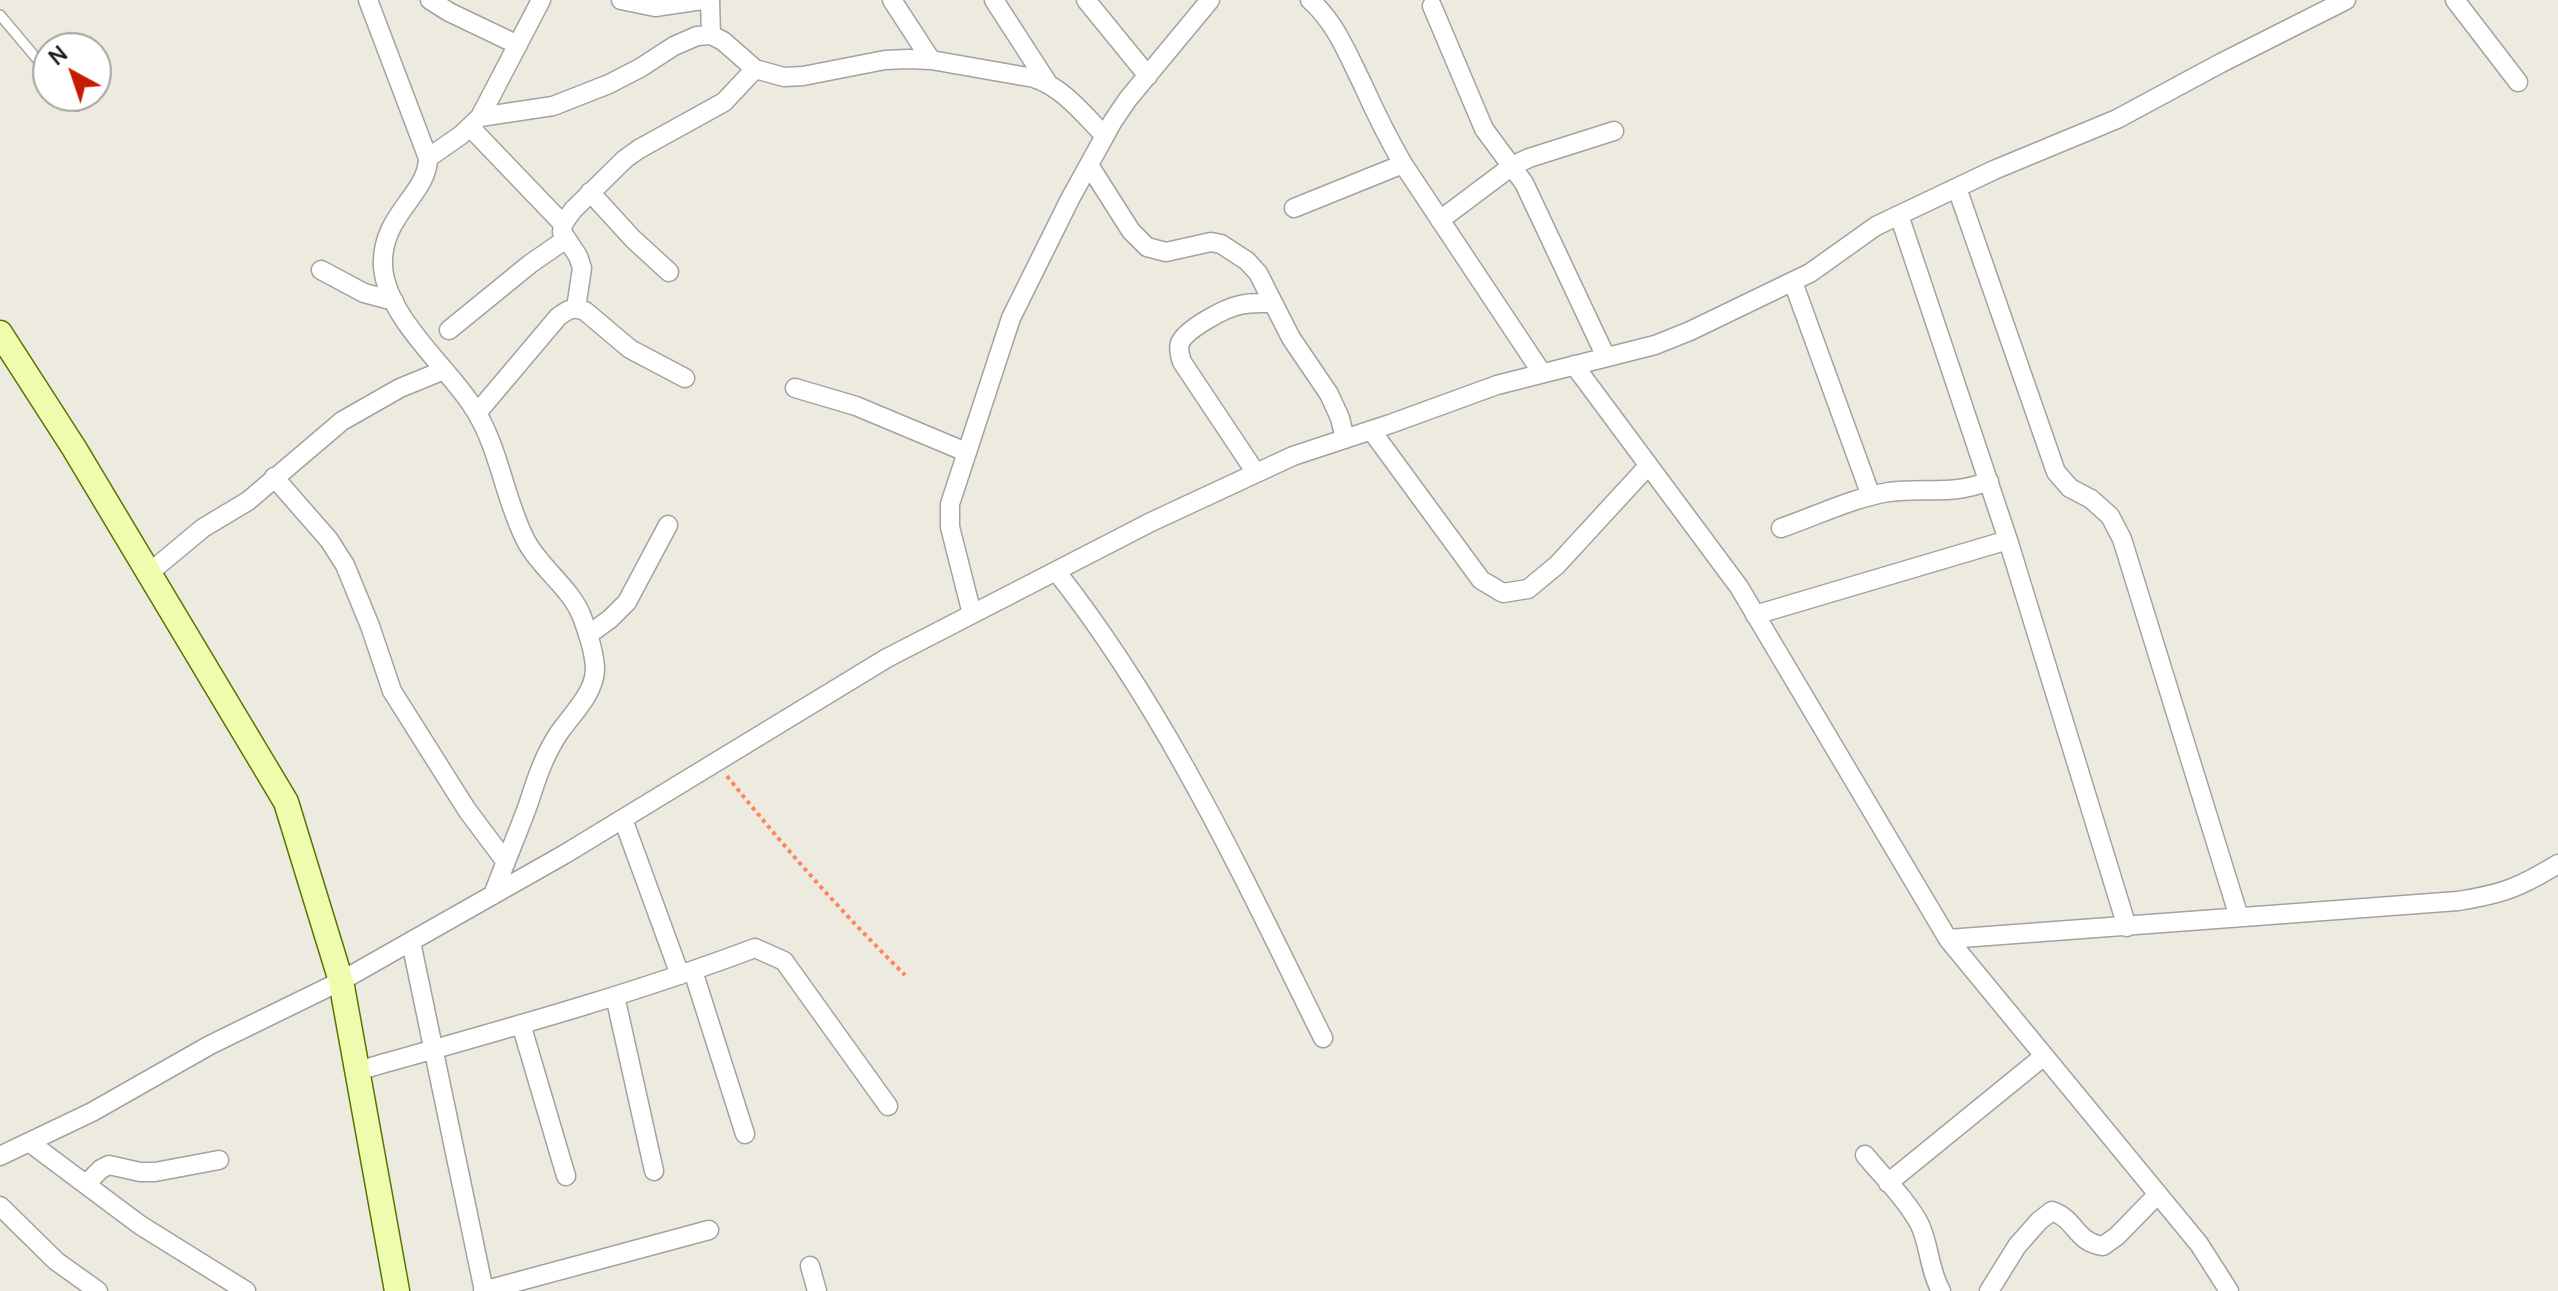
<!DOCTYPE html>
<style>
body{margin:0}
#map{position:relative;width:2558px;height:1291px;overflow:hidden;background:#edebdf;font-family:Manrope,sans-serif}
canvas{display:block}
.north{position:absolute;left:32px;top:32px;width:80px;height:80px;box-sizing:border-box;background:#fff;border:2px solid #a4a4a4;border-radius:50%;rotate:320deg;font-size:22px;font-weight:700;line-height:32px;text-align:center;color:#1b1b1b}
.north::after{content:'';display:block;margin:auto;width:28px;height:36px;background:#c51c00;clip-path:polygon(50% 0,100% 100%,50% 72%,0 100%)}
</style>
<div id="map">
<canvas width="2558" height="1291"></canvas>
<div class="north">N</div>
</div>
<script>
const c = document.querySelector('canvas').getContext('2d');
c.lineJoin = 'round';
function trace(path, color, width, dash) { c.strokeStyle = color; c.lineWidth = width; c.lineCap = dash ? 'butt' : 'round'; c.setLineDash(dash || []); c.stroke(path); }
const lane = new Path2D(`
 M0,15L48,72
 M68,96L77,106`);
const street = new Path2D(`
 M368,0L428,158C428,195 380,215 383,267C387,317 445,365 471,404C499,444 503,495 525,539C539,567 572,589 582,617C588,633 595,653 595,670C594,694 572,714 559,733C544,755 536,780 528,805C517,835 504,865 493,895
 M430,0L449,12L518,45
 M621,0L655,7L702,0
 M710,0L711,35
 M892,0L931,60
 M994,0L1047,82
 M1086,0L1148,76
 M1310,0C1336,23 1348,55 1363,85C1375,112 1388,138 1403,164L1542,373
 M2455,0L2518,82
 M1432,6L1484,129L1524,183L1606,357
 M480,117L553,106L609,84L640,68L674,46L697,36L711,35L723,41L755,69L784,77L803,76L885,60L908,59L931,60L1034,78C1064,88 1084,115 1105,136
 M470,127L563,224
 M428,158L461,135L480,117L541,0
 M1089,165L1131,231L1147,247L1166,252L1211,242L1221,244L1247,261L1258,273L1291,338L1329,394L1340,418L1345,439
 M1957,188L2056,472L2070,488L2091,499L2110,516L2122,539L2239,917
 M590,192L633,239L669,272
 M1294,208L1403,164
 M1899,215L2008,540L2127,927
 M1440,220L1512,166L1529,158L1614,131
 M321,270L364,293L394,301
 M1793,282L1871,496
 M576,308L582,268L578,256L562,232L563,224L573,210L625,159L639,149L724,102L755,69
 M449,330L530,264L566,239
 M1574,365L1739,587L1948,939L2199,1244L2229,1291
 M795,388L856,406L966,452
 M477,413L558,317C567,310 573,306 585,311L630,349L685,378
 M1371,430L1481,580L1503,593L1528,589L1557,565L1648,466
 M1256,473L1182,362C1180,356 1178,349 1180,343C1186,329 1225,308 1240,305C1250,302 1262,303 1272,303
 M274,477L329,540L345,565L370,626L392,691L467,810L506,862
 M1781,528C1816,516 1852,498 1889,492C1926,487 1951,496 1989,481
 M1056,571C1168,713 1243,877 1323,1038
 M149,573L203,528L248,501L342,421L400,388L444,370
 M972,614L950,527V504L1011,318L1070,199L1113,121L1128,99L1210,0
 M1755,615L2008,540
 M588,635L610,619L627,602L668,525
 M623,819L680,975
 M1948,939L2458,901C2502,894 2519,888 2558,864
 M411,942L484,1291
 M693,971L745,1134
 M615,996L654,1171
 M521,1024L566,1176
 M357,1071C491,1033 625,997 755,948L784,961L888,1106
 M29,1142L140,1225L246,1291
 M1865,1155C1883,1177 1907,1200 1920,1225C1930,1247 1929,1270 1941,1291
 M0,1156L92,1112L210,1045L341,981L565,854L887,658L1151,522L1293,456L1390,424L1497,385L1655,345L1690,331L1810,273L1876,226L1994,170L2117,119L2221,63L2346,0
 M1888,1183L2044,1056
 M86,1184L101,1169L109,1165L140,1172H155L219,1160
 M0,1206L56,1261L98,1291
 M810,1266L817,1291
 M483,1291L709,1230
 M1989,1291L2017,1246L2039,1221L2052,1211C2077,1220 2075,1242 2103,1246L2117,1236L2158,1194`);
const secondary = new Path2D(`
 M0,333L74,448L286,802L341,981L397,1291`);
trace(lane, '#a2a2a2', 12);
trace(street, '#a2a2a2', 21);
trace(secondary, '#577300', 27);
trace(new Path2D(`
 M727,776C783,846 841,912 905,975`), '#ff855e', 4, [4, 4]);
trace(lane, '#fff', 9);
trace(street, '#fff', 18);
trace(secondary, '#eefdad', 24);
</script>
